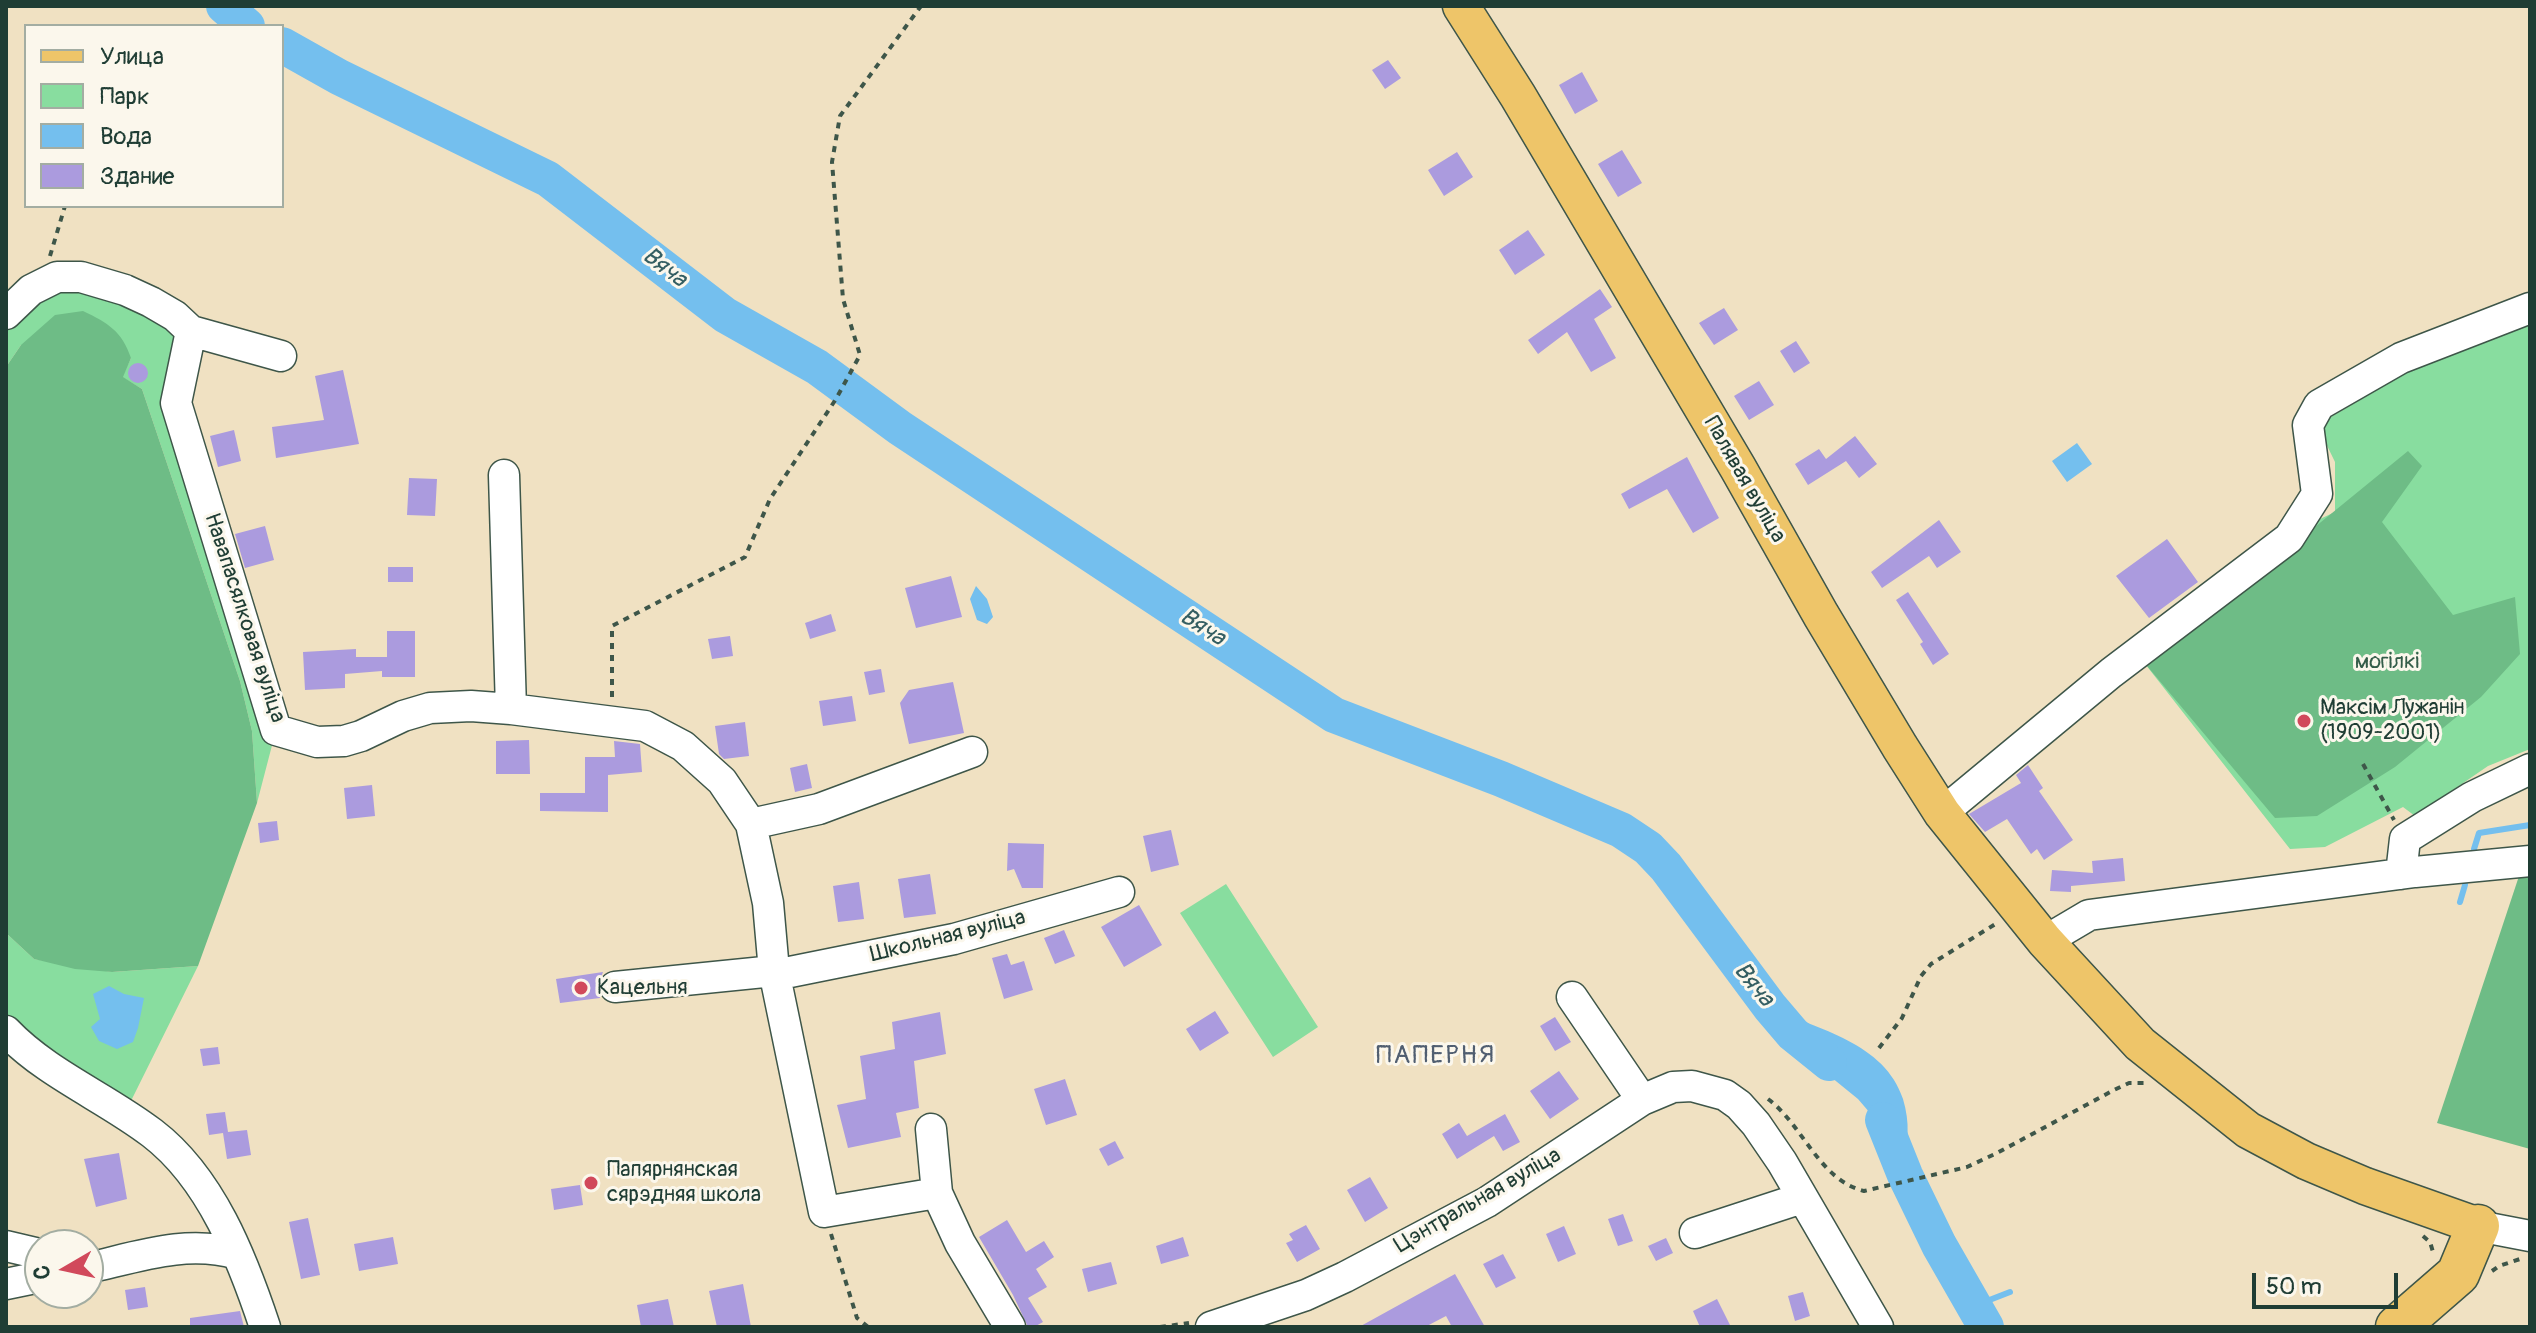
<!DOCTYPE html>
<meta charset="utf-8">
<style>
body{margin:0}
#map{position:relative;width:2536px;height:1333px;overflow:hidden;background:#f0e1c2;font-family:Pangolin,sans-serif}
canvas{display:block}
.frame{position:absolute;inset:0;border:8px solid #1f3d34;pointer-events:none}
.legend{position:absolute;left:24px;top:24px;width:260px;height:184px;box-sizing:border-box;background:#fbf7ec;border:2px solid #a3ada2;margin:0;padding:10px 14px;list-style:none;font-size:24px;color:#1f3d34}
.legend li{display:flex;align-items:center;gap:16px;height:40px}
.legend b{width:40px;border:2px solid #a3ada2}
.north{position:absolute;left:24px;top:1229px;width:80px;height:80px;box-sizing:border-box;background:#fbf7ec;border:2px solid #a3ada2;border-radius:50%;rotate:261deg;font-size:22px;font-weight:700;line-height:32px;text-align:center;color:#1f3d34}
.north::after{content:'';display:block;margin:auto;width:28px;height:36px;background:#d1495b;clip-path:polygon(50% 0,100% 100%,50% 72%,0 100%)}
.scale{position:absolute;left:2252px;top:1273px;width:146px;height:36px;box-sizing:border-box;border:4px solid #1f3d34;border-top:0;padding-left:10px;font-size:24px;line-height:28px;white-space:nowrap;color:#1f3d34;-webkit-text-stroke:6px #fbf7ec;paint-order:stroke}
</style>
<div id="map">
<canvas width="2536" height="1333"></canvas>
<div class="frame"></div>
<ul class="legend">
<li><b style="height:10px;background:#eec569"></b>Улица</li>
<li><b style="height:22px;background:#88dd9f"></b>Парк</li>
<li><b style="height:22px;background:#74bfee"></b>Вода</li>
<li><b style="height:22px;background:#ab9bde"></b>Здание</li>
</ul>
<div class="north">С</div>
<div class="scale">50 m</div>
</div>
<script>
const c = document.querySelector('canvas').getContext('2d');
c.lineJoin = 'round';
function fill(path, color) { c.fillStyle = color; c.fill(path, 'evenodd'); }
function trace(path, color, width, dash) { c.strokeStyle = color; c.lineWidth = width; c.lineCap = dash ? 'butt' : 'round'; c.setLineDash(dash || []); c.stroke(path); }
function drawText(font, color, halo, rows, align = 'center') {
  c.font = font + ' Pangolin,sans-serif'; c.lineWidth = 6; c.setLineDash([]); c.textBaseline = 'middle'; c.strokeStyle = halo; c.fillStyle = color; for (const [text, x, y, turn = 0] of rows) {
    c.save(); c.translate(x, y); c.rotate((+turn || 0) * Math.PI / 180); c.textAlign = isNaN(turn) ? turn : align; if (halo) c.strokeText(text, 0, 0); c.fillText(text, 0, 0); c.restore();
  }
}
fill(new Path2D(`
 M57,277L175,316L177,403L276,730L257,803L252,731L240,681L142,389L122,377L131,358L21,345L6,367V314Z
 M2530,322V749L2488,766L2415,816L2403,807L2325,847L2290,849L2142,660L2303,527L2335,512V462L2317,425L2430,359Z
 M1226,884L1318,1027L1273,1057L1180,913Z
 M6,933L34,959L112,972L198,966L124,1115L6,1031Z`), '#88dd9f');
fill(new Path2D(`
 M83,311C108,323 122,331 131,358L123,377L142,389L240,681L252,731L257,803L198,966L112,972L75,969L34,959L6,933V367L21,345L55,315Z
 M2408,451L2422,466L2382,522L2453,615L2515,597L2520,654L2481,697L2395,767L2317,816L2275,818L2142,660L2261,571Z
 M2520,873L2530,874V1149L2437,1123Z`), '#6ebc86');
fill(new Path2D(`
 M2077,443L2092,464L2067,482L2052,461Z
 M976,586L987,599L993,617L987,624L977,620L970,599Z
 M109,986L124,994L144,998L138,1028L133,1042L117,1049L99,1041L91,1027L100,1019L93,994Z
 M1770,1008C1818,1029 1885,1043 1903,1099C1910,1123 1909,1142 1901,1166L1870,1113L1858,1099L1810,1060L1793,1034Z`), '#74bfee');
trace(new Path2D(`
 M2474,849L2479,833L2530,825
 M2460,902L2465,885
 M1974,1306L2010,1292`), '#74bfee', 6);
trace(new Path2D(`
 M224,6L247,26
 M282,45L339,77L548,179L725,315L817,367L900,428L1334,715L1501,779L1621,830L1648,848L1666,867L1770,1007L1793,1034L1829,1063
 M1883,1120L1905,1175L1939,1245L1986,1327`), '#74bfee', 36);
fill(new Path2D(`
 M1388,60L1401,78L1385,89L1372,70Z
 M1582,72L1598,101L1575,114L1559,85Z
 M1622,150L1642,183L1618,197L1598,164Z
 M1457,152L1473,177L1444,196L1428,170Z
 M1528,230L1545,255L1515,275L1499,250Z
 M1600,289L1612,307L1594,319L1616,358L1591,372L1567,332L1538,354L1528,340Z
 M1724,308L1738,330L1714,345L1699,323Z
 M1796,341L1810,363L1794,373L1780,351Z
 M128 373a10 10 0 1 1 20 0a10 10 0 1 1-20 0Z
 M343,370L359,444L276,458L272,427L324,420L315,376Z
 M1759,381L1774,405L1749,420L1734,396Z
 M234,430L241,461L218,467L210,436Z
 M1855,436L1877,464L1859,478L1846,461L1808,485L1795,464L1819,449L1826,459Z
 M1687,457L1719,518L1693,533L1667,489L1629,509L1621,494Z
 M409,478L437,479L435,516L407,515Z
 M1939,520L1961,552L1937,568L1929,556L1882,588L1871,572Z
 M265,526L274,560L245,568L235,534Z
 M2167,539L2198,582L2149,618L2116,576Z
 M388,567H413V582H388Z
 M951,576L962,617L916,628L905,588Z
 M1908,592L1949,654L1933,665L1920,644L1923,642L1896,600Z
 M831,614L836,631L810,639L805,623Z
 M387,631H415V677H382V671L345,674V688L305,690L303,652L356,649V657H387Z
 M730,636L733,656L712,659L708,639Z
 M881,669L885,692L869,695L864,672Z
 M953,682L964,733L909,744L900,703L909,690Z
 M852,696L856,721L823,726L819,701Z
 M745,722L749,756L724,759L719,754L715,726Z
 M529,740L530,774H496V741Z
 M614,741L640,744L642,772L608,775V812L540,811V793H585V757H615Z
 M807,764L812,788L795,792L790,768Z
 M2028,765L2043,788L2039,791L2073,840L2044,860L2037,849L2031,854L2007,819L1985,832L1969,814L2021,783L2016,775Z
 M372,785L375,816L347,819L344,788Z
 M277,821L279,840L260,843L258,823Z
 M1171,830L1179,865L1151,872L1143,836Z
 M1008,843L1044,844L1043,888H1022L1014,869L1007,871Z
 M2123,858L2125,881L2071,886V892L2050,891L2052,870L2093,873L2092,861Z
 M930,874L936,914L904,918L898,879Z
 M859,882L864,919L838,922L833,886Z
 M1139,905L1162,945L1124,967L1101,927Z
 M1064,930L1075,956L1055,964L1044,938Z
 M1007,954L1011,965L1024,961L1033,990L1004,999L992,958Z
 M603,972L597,988L600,998L560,1003L556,979Z
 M1215,1011L1229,1033L1200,1051L1186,1029Z
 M940,1012L946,1054L914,1061L919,1108L896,1113L901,1137L848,1148L837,1105L866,1099L860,1056L895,1049L892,1022Z
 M1555,1017L1571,1042L1555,1051L1540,1026Z
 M218,1047L220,1064L203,1066L200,1049Z
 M1559,1071L1579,1099L1550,1119L1530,1091Z
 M1065,1079L1077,1115L1046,1125L1034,1089Z
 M225,1112L228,1132L247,1130L251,1155L227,1159L223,1133L209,1135L206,1114Z
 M1505,1114L1520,1142L1503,1151L1494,1136L1457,1159L1442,1134L1459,1123L1467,1136Z
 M1115,1141L1124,1158L1108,1166L1099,1149Z
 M119,1153L127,1199L96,1207L84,1159Z
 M1370,1177L1388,1208L1365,1222L1347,1190Z
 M580,1185L583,1205L554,1210L551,1189Z
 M1623,1214L1633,1241L1618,1246L1608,1219Z
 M308,1218L320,1275L301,1279L289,1222Z
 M1007,1220L1026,1252L1044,1241L1054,1257L1036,1269L1047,1287L1028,1298L1043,1322L1034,1327H1028L1013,1295L979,1237Z
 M1306,1225L1320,1249L1297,1262L1286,1243L1293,1240L1289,1234Z
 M1564,1226L1576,1254L1558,1262L1546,1234Z
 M393,1237L398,1264L359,1271L354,1244Z
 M1183,1237L1189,1256L1161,1264L1156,1246Z
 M1666,1238L1673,1253L1656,1261L1648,1246Z
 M1503,1254L1516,1278L1496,1288L1483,1264Z
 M1111,1262L1117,1284L1088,1292L1082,1269Z
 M1455,1274L1485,1327H1452L1446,1316L1425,1327H1359Z
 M743,1284L751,1327H717L709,1291Z
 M145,1287L148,1307L128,1310L125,1290Z
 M1803,1292L1810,1316L1795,1321L1788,1296Z
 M668,1299L674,1327H641L637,1305Z
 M1717,1299L1731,1327H1700L1693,1311Z
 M240,1311L244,1327H190V1318Z`), '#ab9bde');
const minor = new Path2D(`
 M6,314L31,290L57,277H81L125,290L151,302L175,316L191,331L281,356
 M191,331L176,403L276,730L317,742L344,741L361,736L403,716L430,708L471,706L511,709L645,726L683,746L722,781L751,824L768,903L774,971L824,1212L937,1193
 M504,475L511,709
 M1942,813L2111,673L2289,538L2317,494L2308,425L2319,405L2401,358L2530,308
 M751,824L819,809L972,752
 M2401,874L2405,839L2472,797L2530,769
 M2045,941L2089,915L2415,872L2530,861
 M615,987L774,971L790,972L954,939L1119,892
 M1572,997L1642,1100
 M6,1031C47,1074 105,1097 152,1133C211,1178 242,1258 265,1327
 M931,1129L937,1193L960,1243L1010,1327
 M2478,1226L2530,1236
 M1695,1233L1802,1198
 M6,1246L40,1254
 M88,1268C137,1257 187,1239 237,1254
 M6,1284L40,1277
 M1211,1327L1306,1295L1345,1277L1487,1202L1642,1100L1673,1087L1692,1086L1725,1095L1739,1105L1756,1124L1782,1162L1878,1327`);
const major = new Path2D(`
 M1461,6L1518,96L1738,468L1821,615L1900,747L1942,813L2045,941L2140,1044L2248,1130L2306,1161L2365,1186L2478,1226`);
const highway = new Path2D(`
 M2397,1327L2458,1274L2478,1226`);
trace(minor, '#3e5649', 33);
trace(major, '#3e5649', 39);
trace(highway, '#3e5649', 45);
trace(new Path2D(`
 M50,256L65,206
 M612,697V626L745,557L770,499L836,399L860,355L843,299L832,162L840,116L921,6
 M2363,764L2394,820
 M1879,1048L1902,1018L1921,976L1931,964L1997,923
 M1768,1099C1803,1125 1819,1180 1864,1191L1967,1167L1997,1153L2114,1090L2129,1083H2144
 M831,1234L857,1318L868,1327
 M2423,1236L2430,1242L2433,1252
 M2492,1271L2499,1266L2520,1259
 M1160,1327L1189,1323`), '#3e5649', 4, [6, 6]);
trace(minor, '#fff', 30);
trace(major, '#eec569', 36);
trace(highway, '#eec569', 42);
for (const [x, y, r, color] of [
 [2304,721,8,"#d1495b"],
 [581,988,8,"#d1495b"],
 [591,1183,8,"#d1495b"]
]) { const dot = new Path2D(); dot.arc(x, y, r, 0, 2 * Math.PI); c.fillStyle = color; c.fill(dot); trace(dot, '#fbf7ec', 3); }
drawText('22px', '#1f3d34', '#fbf7ec', [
 ["Палявая вуліца",1744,480,60],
 ["Навапасялковая вуліца",244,618,72],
 ["Школьная вуліца",948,937,-14],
 ["Цэнтральная вуліца",1478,1201,-30]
]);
drawText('22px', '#345d49', '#fbf7ec', [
 ["могілкі",2387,662]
]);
drawText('22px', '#1f3d34', '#fbf7ec', [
 ["Максiм Лужанiн",2320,708],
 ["(1909-2001)",2320,733],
 ["Кацельня",597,988],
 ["Папярнянская",607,1170],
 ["сярэдняя школа",607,1195]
], 'left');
drawText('italic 24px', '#345e62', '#fbf7ec', [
 ["Вяча",664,268,38],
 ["Вяча",1202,628,33],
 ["Вяча",1753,985,51]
]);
c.letterSpacing = '2px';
drawText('26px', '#505e70', '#fbf7ec', [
 ["ПАПЕРНЯ",1436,1056]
]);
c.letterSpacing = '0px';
</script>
